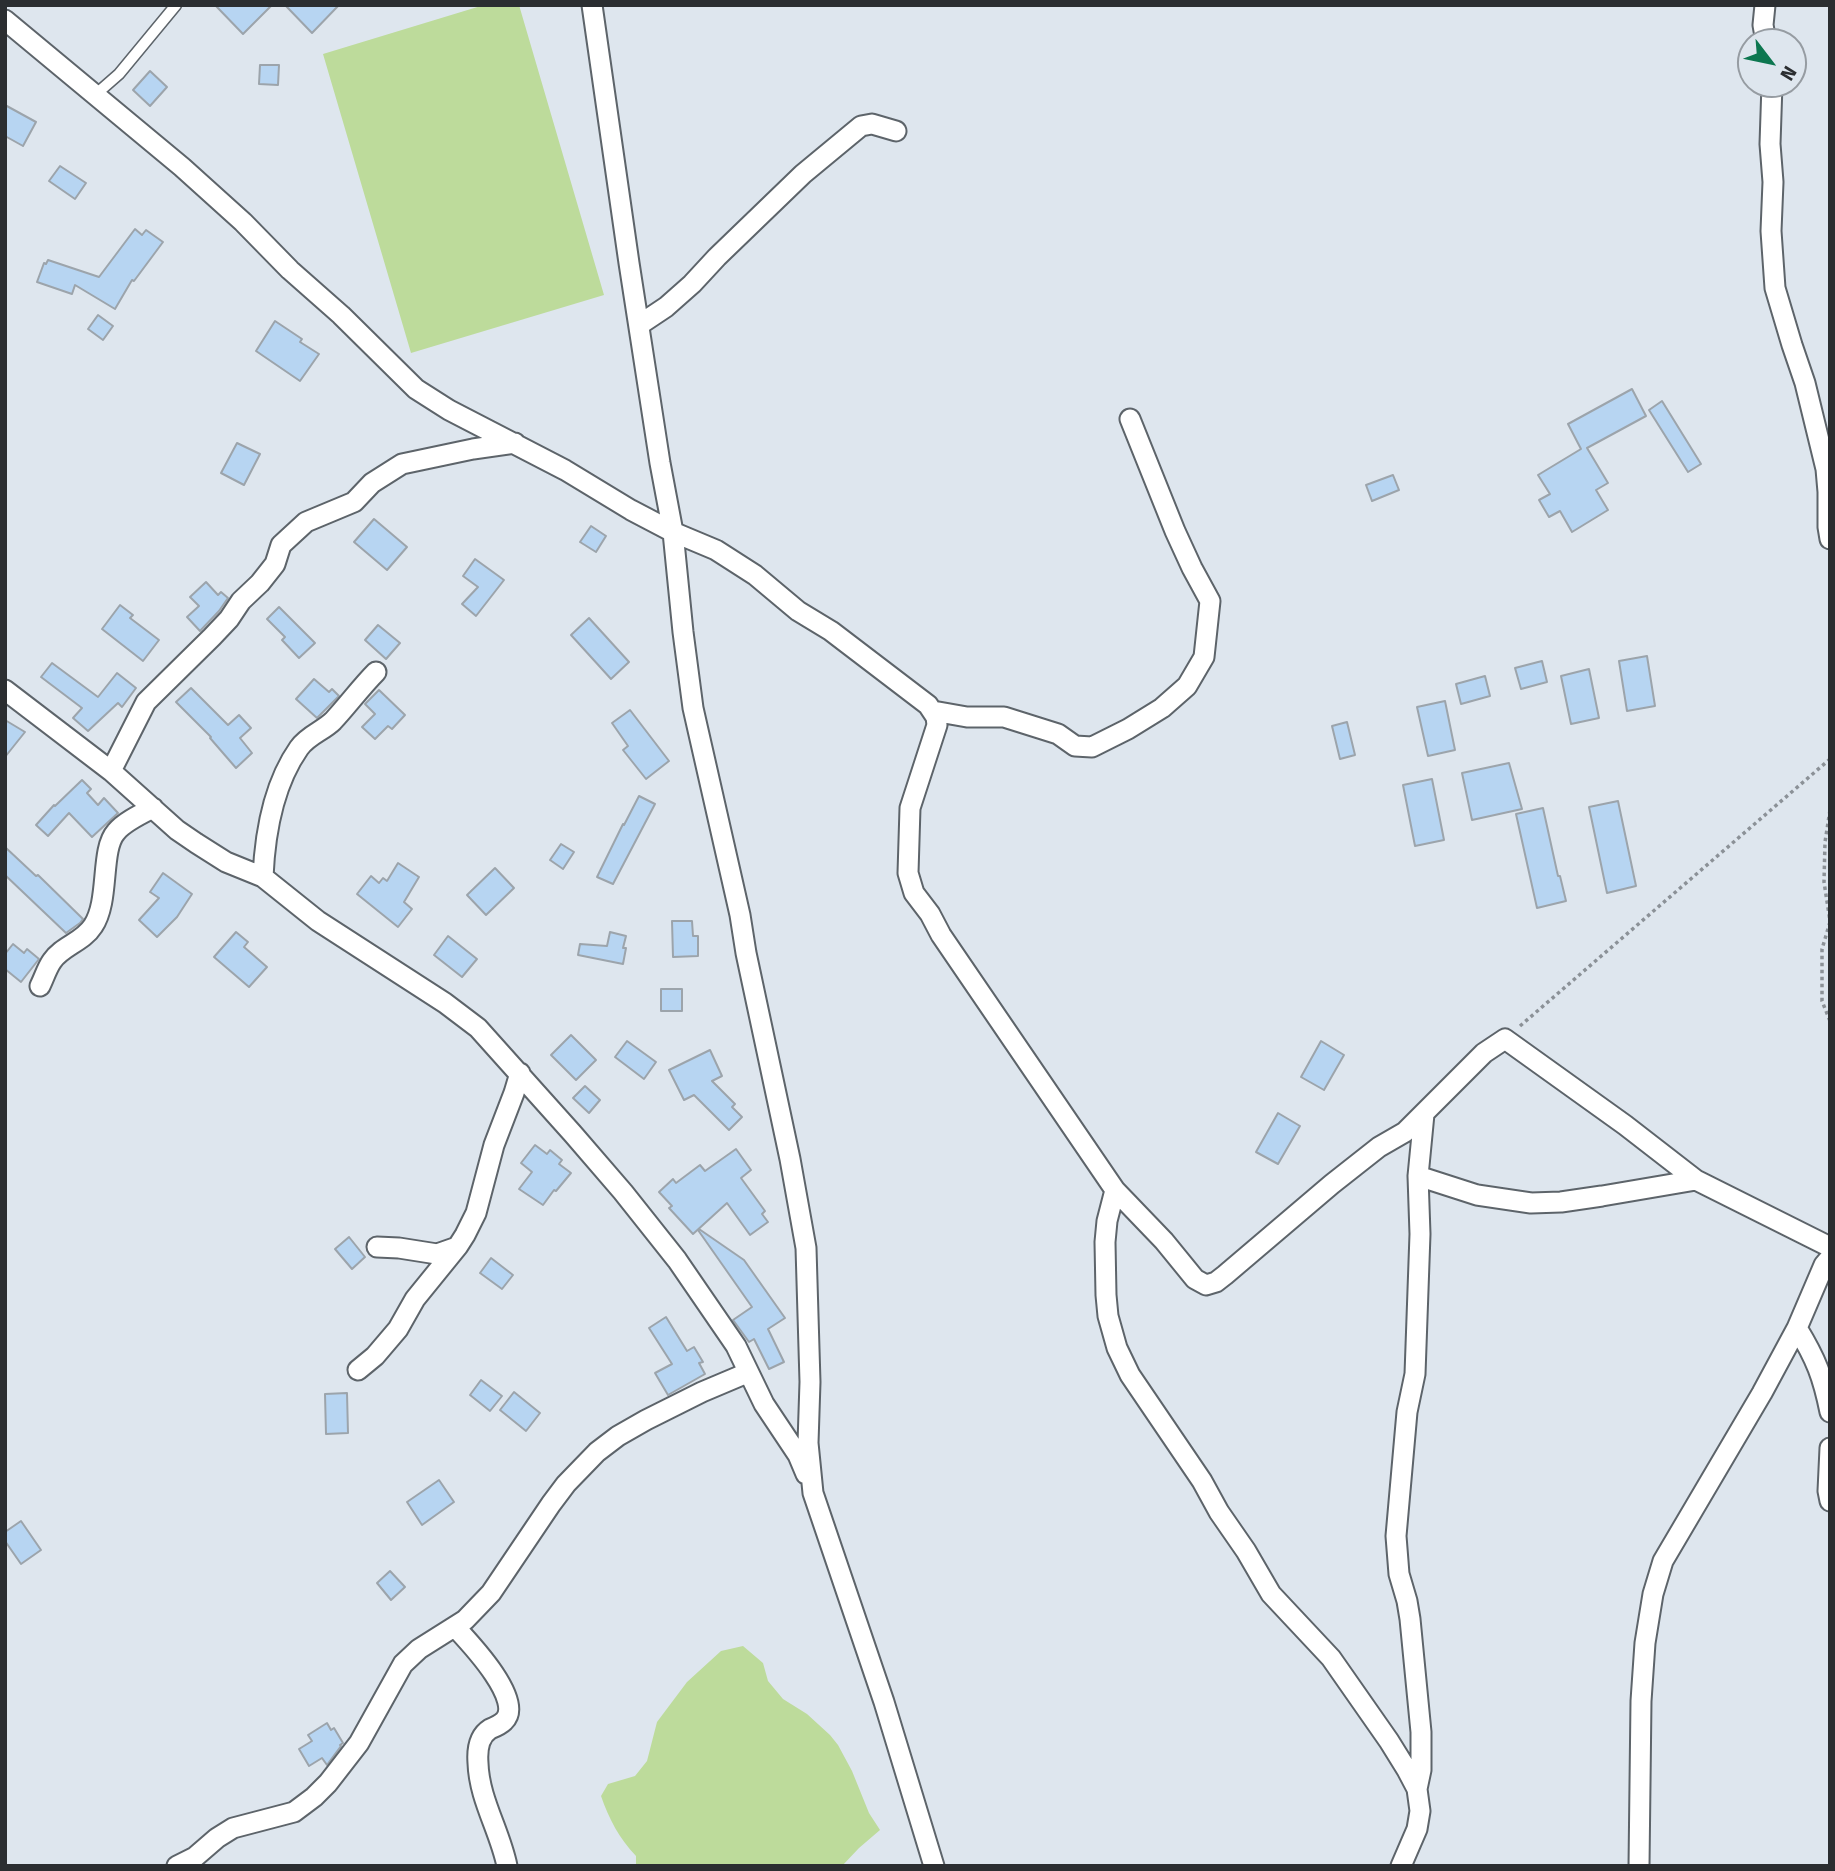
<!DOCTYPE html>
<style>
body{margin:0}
#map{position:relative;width:1835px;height:1871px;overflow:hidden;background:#dee6ee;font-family:"Fira Sans",sans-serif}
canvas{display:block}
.frame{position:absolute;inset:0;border:7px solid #2b2e31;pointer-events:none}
.north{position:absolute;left:1737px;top:28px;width:70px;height:70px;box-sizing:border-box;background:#dee6ee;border:2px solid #969ca2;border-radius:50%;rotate:122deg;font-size:19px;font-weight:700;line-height:28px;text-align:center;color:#2b2e31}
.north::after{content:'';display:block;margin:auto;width:24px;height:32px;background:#0d7750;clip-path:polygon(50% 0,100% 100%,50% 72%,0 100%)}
</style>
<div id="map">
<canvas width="1835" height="1871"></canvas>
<div class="frame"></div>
<div class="north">N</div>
</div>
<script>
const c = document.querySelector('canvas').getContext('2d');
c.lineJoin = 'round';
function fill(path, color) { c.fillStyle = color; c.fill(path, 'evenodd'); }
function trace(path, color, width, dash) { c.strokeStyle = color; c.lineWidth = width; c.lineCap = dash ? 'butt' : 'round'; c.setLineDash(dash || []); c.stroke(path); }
fill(new Path2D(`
 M484,5H519L604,295L411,353L323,54Z
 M743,1646L763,1663L768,1681L783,1699L807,1714L830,1735L838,1745L852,1771L869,1813L880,1830L859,1848L842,1866H636V1856C619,1838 609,1819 601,1796L608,1784L635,1776L647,1761L657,1722L687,1682L721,1651Z`), '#bddb9b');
const building = new Path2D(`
 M215,5H272L243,34Z
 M285,5H339L312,33Z
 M260,65H279L278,85L259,84Z
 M150,71L167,87L150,106L133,90Z
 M5,105L36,122L23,146L5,136Z
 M60,166L86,183L75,199L49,181Z
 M135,229L142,235L146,230L163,242L134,281L132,280L115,309L75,285L72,294L37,282L44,263L46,264L48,260L99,277Z
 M98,315L113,326L103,340L88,329Z
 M275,321L302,339L300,342L319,354L300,381L256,351Z
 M1632,389L1646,416L1587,448L1608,483L1596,490L1608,510L1572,532L1560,511L1549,517L1539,500L1550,494L1538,475L1581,449L1568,424Z
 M1662,401L1701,464L1688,472L1649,410Z
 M237,443L260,454L244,485L221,473Z
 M1393,475L1399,490L1372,501L1366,485Z
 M374,519L407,547L387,570L354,542Z
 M591,526L606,536L596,552L580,542Z
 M475,559L504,580L476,616L462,604L478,587L463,576Z
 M206,582L218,595L221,592L228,598L219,611L200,631L187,617L199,606L190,597Z
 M120,605L133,615L130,618L159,640L143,661L102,629Z
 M279,607L315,643L299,658L282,640L285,637L267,619Z
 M589,618L629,662L611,679L571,635Z
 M378,625L400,643L386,659L365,640Z
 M1647,656L1655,706L1627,711L1619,661Z
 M1542,661L1547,682L1521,689L1515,668Z
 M52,663L98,697L117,673L136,688L122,707L118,703L88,731L73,718L82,708L41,677Z
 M1589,669L1599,718L1571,724L1561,676Z
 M1485,676L1490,696L1461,704L1456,684Z
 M314,679L329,692L332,689L339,696L317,718L296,699Z
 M191,688L228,725L239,715L251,728L240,738L252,753L236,768L210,738L211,737L176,702Z
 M379,690L405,715L392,729L388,726L375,739L362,727L375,714L365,704Z
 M1445,701L1455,750L1428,756L1417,707Z
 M630,710L669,761L646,779L623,750L628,746L612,723Z
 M5,720L25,732L5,757Z
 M1347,722L1355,755L1340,759L1332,726Z
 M1509,763L1522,809L1472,820L1462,773Z
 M1432,779L1444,840L1415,846L1403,785Z
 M82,780L91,789L87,793L98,805L104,798L118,813L92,837L69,813L48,836L36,825L54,805L55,806Z
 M639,796L655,804L613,884L597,877L623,824L624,825Z
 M1618,801L1636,886L1607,893L1589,807Z
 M1543,808L1558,876H1560L1566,901L1537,908L1516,814Z
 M561,844L574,852L563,869L550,860Z
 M5,847L36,876L38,875L83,919L80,923L66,933L5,875Z
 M398,863L419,877L404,902L412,909L398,927L357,894L371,876L379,883L383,878L387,881Z
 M495,868L514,888L486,915L467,895Z
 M163,873L192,894L177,917L157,937L139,920L159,898L150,892Z
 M672,921H692L693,936H698V956L673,957Z
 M236,932L248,942L244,947L267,967L249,987L214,957Z
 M610,932L626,936L623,948H626L623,964L578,955L580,944L607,946Z
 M448,936L477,959L462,977L434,955Z
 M13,944L24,953L27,949L39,959L21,982L5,969V954Z
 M661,989H682V1011H661Z
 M571,1035L596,1060L576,1080L551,1055Z
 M627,1041L656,1062L644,1079L615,1057Z
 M1321,1041L1344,1055L1324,1090L1301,1077Z
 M710,1050L722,1076L712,1081L735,1104L732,1107L742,1117L729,1130L694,1095L684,1100L669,1070Z
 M585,1086L600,1100L589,1113L573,1098Z
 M1278,1113L1300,1126L1278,1164L1256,1152Z
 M535,1145L547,1154L550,1150L562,1160L559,1164L571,1173L556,1191L554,1190L543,1205L519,1189L532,1172L521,1163Z
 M736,1149L751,1170L741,1178L765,1211L762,1214L768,1222L750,1235L727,1203L693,1234L669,1208L672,1206L659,1192L673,1179L676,1183L700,1165L705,1171Z
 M699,1229L744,1260L785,1318L768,1329L784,1362L769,1369L754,1339L749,1342L733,1320L752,1307L698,1230Z
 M349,1237L365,1257L352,1269L335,1249Z
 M491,1258L513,1275L502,1289L480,1273Z
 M666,1317L687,1351L694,1347L703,1362L699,1363L705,1374L668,1395L655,1373L672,1364L649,1328Z
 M481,1380L502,1396L490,1411L470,1395Z
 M514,1392L540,1413L526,1431L500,1410Z
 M347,1393L348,1433L326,1434L325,1394Z
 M439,1480L454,1502L422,1525L407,1502Z
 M21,1521L41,1550L21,1564L5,1541V1532Z
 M390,1571L405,1587L391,1600L377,1583Z
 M327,1723L331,1730L334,1728L343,1743L340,1745L341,1746L327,1765L322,1758L309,1766L299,1749L312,1741L308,1735Z`);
fill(building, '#b7d5f2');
trace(building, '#9ca4ab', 2);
const service = new Path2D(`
 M95,95L119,74L176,5`);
const minor = new Path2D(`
 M592,5L629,263L660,463L673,532L683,632L693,708L740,915L746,953L790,1159L806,1248L810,1382L808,1443L813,1493L884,1702L934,1866
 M1765,5L1763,25L1766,42
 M5,20L182,167L243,222L290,270L341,315L416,389L449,410L565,470L631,510L673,532L716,550L755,575L798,611L831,631L928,705L936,717L937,725L910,808L908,873L914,893L930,914L941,935L1115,1190L1164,1241L1195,1279L1206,1285L1216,1282L1225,1275L1332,1184L1379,1147L1405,1132L1484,1053L1505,1039L1625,1125L1696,1180L1830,1247
 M1772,84L1770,144L1773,182L1771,231L1775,288L1792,345L1805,383L1826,469L1828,492V527L1830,539
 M639,325L666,307L692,284L717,257L803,174L861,126L872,124L896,131
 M5,690L111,771L177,830L196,843L226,862L263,877L318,921L445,1003L478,1028L573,1134L623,1192L677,1260L736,1346L764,1404L798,1455L806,1474
 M933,711L967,717H1004L1058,734L1075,746L1092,747L1128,729L1162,708L1187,686L1204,657L1210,601L1192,568L1175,531L1130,419
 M111,771L146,702L212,637L229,619L241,601L260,583L275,564L281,545L306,522L354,502L372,483L402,464L473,449L515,443
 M263,877C265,832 273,785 299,748C308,735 323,731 333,721C348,705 361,687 376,672
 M40,986C44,978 47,968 52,961C62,946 83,942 93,926C110,901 100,850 116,832C124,822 141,814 153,808
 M1418,1176L1477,1195L1531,1203L1561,1202L1602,1196L1696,1180
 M1115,1190L1107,1221L1105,1242L1106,1295L1108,1316L1117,1348L1130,1375L1202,1481L1219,1512L1246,1551L1271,1594L1331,1658L1389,1741L1407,1770L1417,1789L1420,1811L1417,1829L1401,1866
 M377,1247L399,1248L437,1254L457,1247
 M1797,1328C1816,1359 1823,1377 1830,1412
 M358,1370L375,1356L398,1329L415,1299L458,1246L465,1235L476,1213L494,1145L514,1093L520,1073
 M1830,1448L1828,1491L1830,1501
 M456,1628C470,1643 525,1701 504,1721C500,1725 495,1727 490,1729C479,1736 477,1750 478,1763C479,1799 500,1831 507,1866
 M1417,1789L1421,1770V1732L1410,1619L1407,1601L1399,1574L1396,1536L1407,1412L1415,1374L1420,1234L1418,1176L1424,1114
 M177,1866L195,1857L217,1838L233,1828L294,1812L314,1797L328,1783L359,1743L403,1664L419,1649L465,1620L491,1593L551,1504L566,1484L597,1452L618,1436L646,1420L702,1392L747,1373
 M1639,1866L1641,1701L1645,1643L1653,1594L1663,1561L1762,1393L1797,1328L1824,1265L1830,1258`);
trace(service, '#5d646a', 13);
trace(minor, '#5d646a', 23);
trace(new Path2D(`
 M1830,810L1825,842L1824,882L1830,921
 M1830,922L1822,949V1001L1830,1021
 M1520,1026L1830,759`), '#8b9197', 3.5, [3.5, 3.5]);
trace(service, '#fff', 10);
trace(minor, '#fff', 19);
</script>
